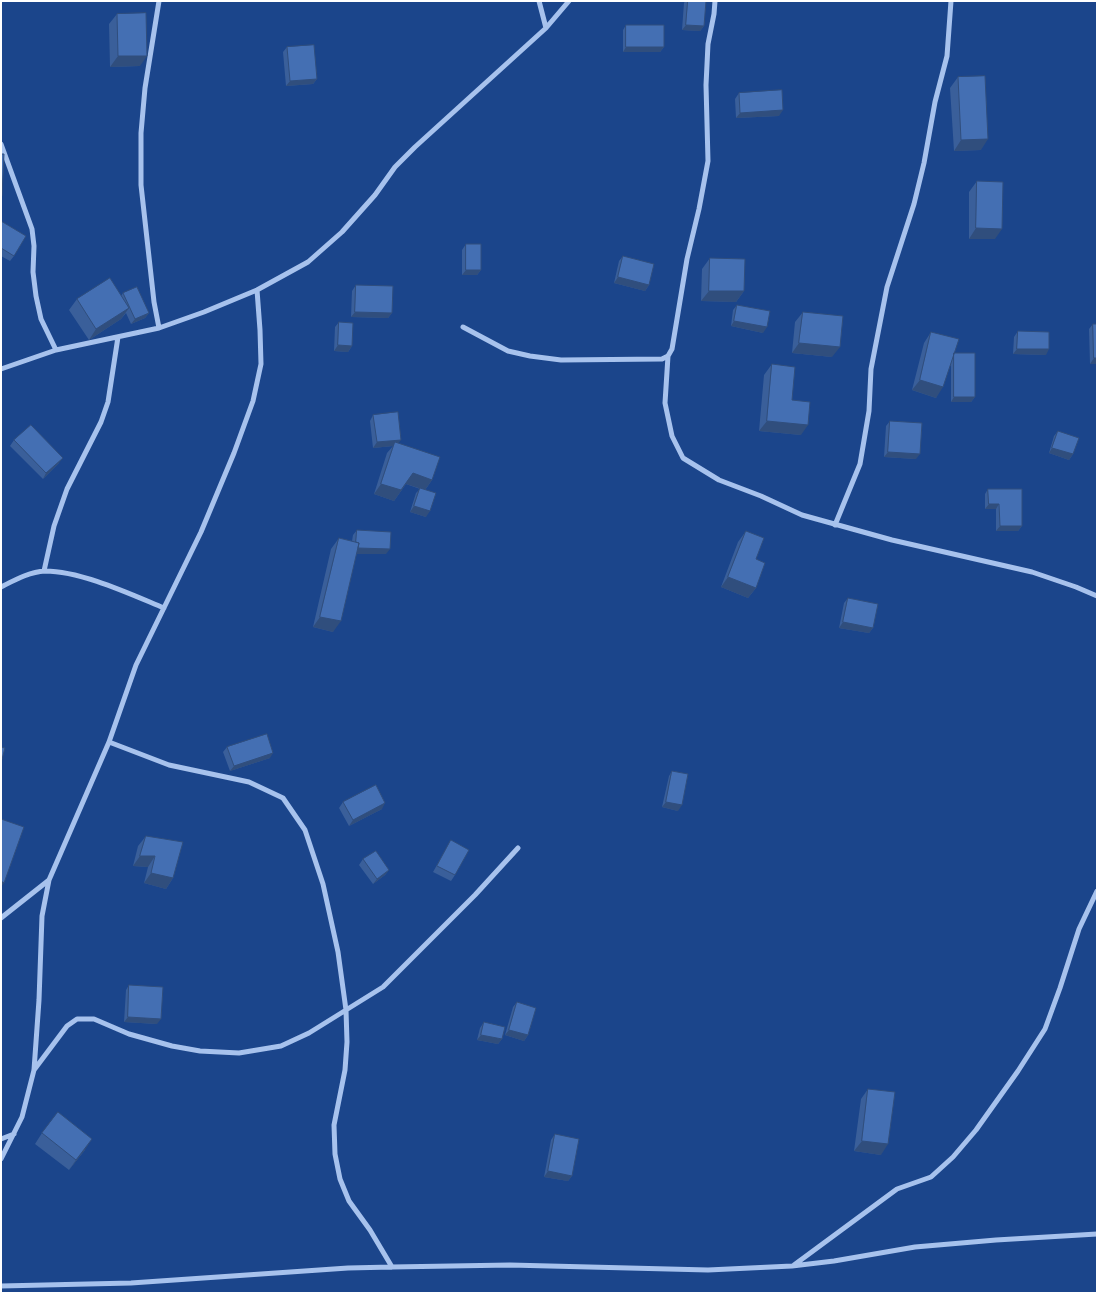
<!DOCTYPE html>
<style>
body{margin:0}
#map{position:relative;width:1098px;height:1294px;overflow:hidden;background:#1b458b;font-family:Commissioner,sans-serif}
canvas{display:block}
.frame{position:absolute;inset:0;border:2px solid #fff;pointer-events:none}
</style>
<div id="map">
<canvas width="1098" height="1294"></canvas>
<div class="frame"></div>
</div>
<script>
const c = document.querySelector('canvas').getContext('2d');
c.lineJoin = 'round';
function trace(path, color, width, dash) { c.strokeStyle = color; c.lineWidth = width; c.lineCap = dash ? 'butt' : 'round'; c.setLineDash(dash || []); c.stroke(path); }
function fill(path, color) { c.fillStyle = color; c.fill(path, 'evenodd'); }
trace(new Path2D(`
 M539,1L546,28
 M1,144L32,229L34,246L33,272L36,296L41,319L56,350
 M463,327L508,351L530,356L561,360L662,359L668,356L672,349L687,259L699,209L708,161L706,85L708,44L714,14L715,1
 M159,328L154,302L141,185V133L145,88L159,1
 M668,356L665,403L672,436L683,458L719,480L761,496L802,515L892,540L1032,572L1076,587L1097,596
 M1,369L56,350L159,328L204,312L257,290L308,262L342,232L375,195L395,167L415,147L546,28L569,1
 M835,525L860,464L869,411L871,369L887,287L914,204L924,163L935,102L947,56L951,1
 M44,571L54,526L67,489L101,422L108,402L118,337
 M1,587C15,580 29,572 45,571C81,571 130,594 164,608
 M109,742L169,765L249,782L283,798L305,830L323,884L338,952L346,1010L347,1042L345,1070L334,1125L335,1154L340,1179L349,1201L370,1230L392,1267
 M1,918L49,880
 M34,1070L67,1026L77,1019H94L129,1034L172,1046L200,1051L239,1053L281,1046L309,1033L383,987L475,895L518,848
 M1,1139L14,1134
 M1,1159L22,1117L34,1070L39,1000L42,916L49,880L109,742L136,665L201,532L234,453L253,401L261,364L260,330L257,290
 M794,1265L897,1189L931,1177L953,1157L976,1130L1018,1071L1045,1029L1060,988L1079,929L1097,891
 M1,1286L131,1283L348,1268L392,1267L510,1265L708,1270L792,1266L834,1261L915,1247L996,1240L1097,1234`), '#a7c2ed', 5);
fill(new Path2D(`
 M685,1H706L704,26L700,31L682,30L684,3Z
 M117,14L140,66L110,67L109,24Z
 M626,25L664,47L660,52H623V30Z
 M287,47L317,79L313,84L286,86L283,52Z
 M958,77L981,150L954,151L950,88Z
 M739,93L779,116L736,118L735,99Z
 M977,181L995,239H969V192Z
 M1,221L14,256L10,261L1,256Z
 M466,244L481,270L477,275H462V250Z
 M623,256L649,285L645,291L614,283L619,261Z
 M710,258L744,291L736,302L701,301L702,269Z
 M356,285L392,313L388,318L351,317L352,291Z
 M123,293L149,313L145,318L131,324L126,313L121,319L89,340L69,310L77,299L121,296Z
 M737,305L763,333L731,326L733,310Z
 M803,312L832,357L792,353L795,322Z
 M339,322L352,346L348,352L334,351L335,327Z
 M1093,324L1097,364H1090L1089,329Z
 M1018,331L1046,355L1013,354L1014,337Z
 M931,332L954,354L975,397L971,402H951V364L936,398L912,390L924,343Z
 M772,364L792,400L801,435L759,431L764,375Z
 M373,415L432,480L425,490L426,517L410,512L416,493L420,489L406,484L394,501L374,494L387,453L393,446L373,448L370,421Z
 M890,421L916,459L884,457L886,426Z
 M1058,431L1073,454L1069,460L1049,453L1054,436Z
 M14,440L59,463L43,479L10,446Z
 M988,489L1022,526L1018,531H996V509H985V494Z
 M357,530L386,554H356L333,632L313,627L331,549L339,538L352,541L353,535Z
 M746,531L756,588L748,598L721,587L738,542Z
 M848,598L873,628L869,633L839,628L844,603Z
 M227,747L270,758L230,771L223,752Z
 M672,771L678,811L662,807L669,776Z
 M343,802L382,809L349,826L339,808Z
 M146,836L173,878L166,889L144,883L148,867L133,866L138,846Z
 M451,840L455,875L451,881L433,872Z
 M363,859L389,870L385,875L373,884L359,865Z
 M129,985L157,1024L124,1022L126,990Z
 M517,1002L528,1035L524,1041L505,1035L513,1007Z
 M484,1022L502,1039L498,1044L477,1040L480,1028Z
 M868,1089L881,1155L854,1151L861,1099Z
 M42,1133L85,1150L69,1170L35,1144Z
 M555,1134L572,1176L568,1181L544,1177L551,1140Z`), '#3a5f9a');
fill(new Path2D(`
 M686,25L704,26L700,31L682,30Z
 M626,47H664L660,52H623Z
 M118,56H147L140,66L110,67Z
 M317,79L313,84L286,86L290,81Z
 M783,110L779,116L736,118L740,113Z
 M988,139L981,150L954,151L961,140Z
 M976,228L1002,229L995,239H969Z
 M466,270H481L477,275H462Z
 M618,277L649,285L645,291L614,283Z
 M709,291H744L736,302L701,301Z
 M129,308L121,319L89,340L96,329Z
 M355,312L392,313L388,318L351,317Z
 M149,313L145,318L131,324L135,319Z
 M734,321L767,327L763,333L731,326Z
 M799,343L840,347L832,357L792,353Z
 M338,345L352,346L348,352L334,351Z
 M1017,349H1049L1046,355L1013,354Z
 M1094,358H1097V364H1090Z
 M920,380L943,387L936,398L912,390Z
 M954,397H975L971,402H951Z
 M767,421L808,425L801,435L759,431Z
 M401,440L397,445L395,442L393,446L373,448L377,442Z
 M1052,448L1073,454L1069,460L1049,453Z
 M888,452L920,454L916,459L884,457Z
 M63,458L59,463L43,479L46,473Z
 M413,473L432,480L425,490L406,484L394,501L374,494L381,484Z
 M989,504H999L996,509H985Z
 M414,506L430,511L426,517L410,512Z
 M1000,526H1022L1018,531H996Z
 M355,548L390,549L386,554H351Z
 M728,577L756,588L748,598L721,587Z
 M320,617L341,621L333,632L313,627Z
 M843,622L873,628L869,633L839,628Z
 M273,753L270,758L230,771L234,766Z
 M666,802L682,805L678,811L662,807Z
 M385,803L382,809L349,826L353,820Z
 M140,856H155L148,867L133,866Z
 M389,870L385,875L373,884L377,879Z
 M151,873L173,878L166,889L144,883Z
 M1,881L4,883L1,887Z
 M128,1017L161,1019L157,1024L124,1022Z
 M509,1030L528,1035L524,1041L505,1035Z
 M481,1035L502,1039L498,1044L477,1040Z
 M92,1139L85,1150L69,1170L76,1160Z
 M862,1141L888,1144L881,1155L854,1151Z
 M548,1171L572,1176L568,1181L544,1177Z`), '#304e7d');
const building = new Path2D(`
 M688,1H706L704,26L686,25Z
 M146,13L147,56H118L117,14Z
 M626,25H664V47H626Z
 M314,45L317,79L290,81L287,47Z
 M985,76L988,139L961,140L958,77Z
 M782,90L783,110L740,113L739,93Z
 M1,154H4L2,196H1Z
 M977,181L1003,182L1002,229L976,228Z
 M1,221L26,236L14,256L1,248Z
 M466,244H481V270H466Z
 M623,256L654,264L649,285L618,277Z
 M710,258L745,259L744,291H709Z
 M110,278L129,308L96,329L77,299Z
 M356,285L393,286L392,313L355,312Z
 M137,287L149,313L135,319L123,293Z
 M737,305L770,311L767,327L734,321Z
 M803,312L843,316L840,347L799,343Z
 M339,322L353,323L352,346L338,345Z
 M1093,324H1097V358H1094Z
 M1018,331L1049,332V349H1017Z
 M931,332L959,339L943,387L920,380Z
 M954,353H975V397H954Z
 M772,364L795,367L792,400L810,402L808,425L767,421Z
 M398,412L401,440L377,442L373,415Z
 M890,421L922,423L920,454L888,452Z
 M31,425L63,458L46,473L14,440Z
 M1058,431L1079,438L1073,454L1052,448Z
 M395,442L440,457L432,480L413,473L401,490L381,484Z
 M420,488L436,493L430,511L414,506Z
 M988,489H1022V526H1000L999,504H989Z
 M357,530L391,532L390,549L358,548L359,543L356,542Z
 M746,531L764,538L756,559L765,563L756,588L728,577Z
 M339,538L359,543L341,621L320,617Z
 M848,598L878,604L873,628L843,622Z
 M267,734L273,753L234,766L227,747Z
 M1,747L5,748L1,763Z
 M672,771L688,774L682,805L666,802Z
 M376,785L385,803L353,820L343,802Z
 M1,819L24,827L4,883L1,881Z
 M146,836L183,842L173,878L151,873L155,856H140Z
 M451,840L469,850L455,875L437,866Z
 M376,851L389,870L377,879L363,859Z
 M129,985L163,987L161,1019L128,1017Z
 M517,1002L536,1008L528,1035L509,1030Z
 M484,1022L505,1027L502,1039L481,1035Z
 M868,1089L895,1092L888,1144L862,1141Z
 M58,1112L92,1139L76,1160L42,1133Z
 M555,1134L579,1139L572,1176L548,1171Z`);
fill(building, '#446fb3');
trace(building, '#304e7d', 1);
</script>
